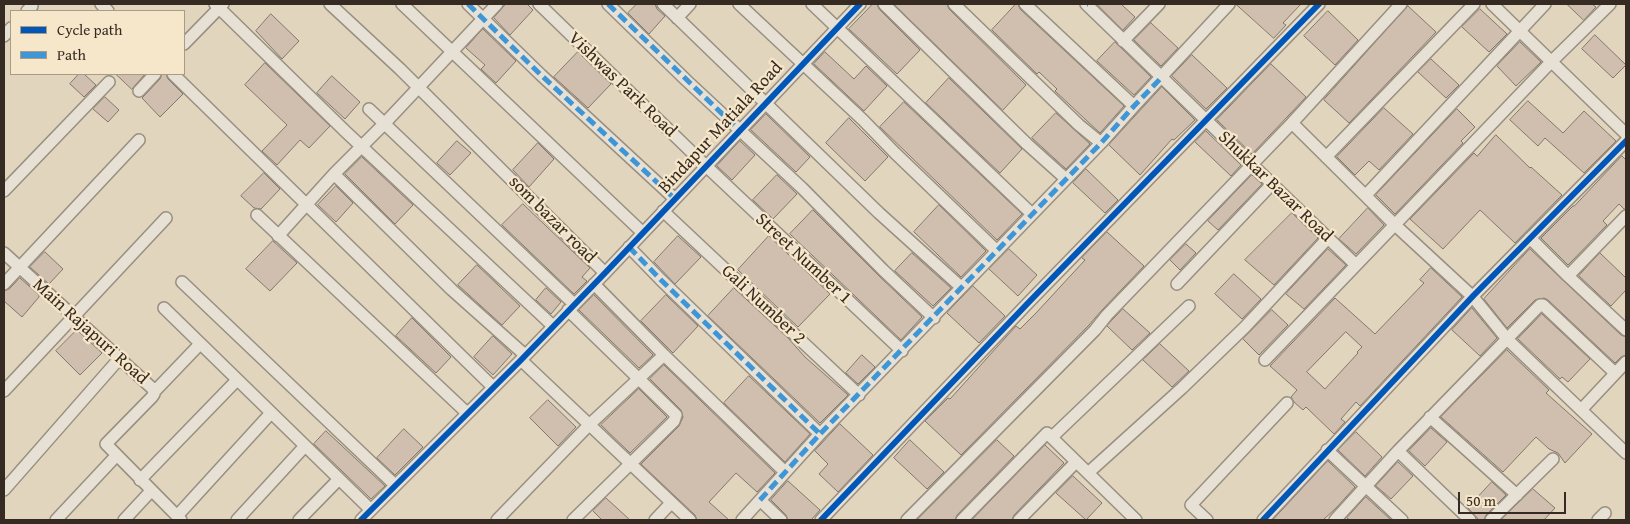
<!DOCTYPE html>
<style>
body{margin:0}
#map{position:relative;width:1630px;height:524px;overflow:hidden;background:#e2d5bd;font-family:"Gentium Book Plus",serif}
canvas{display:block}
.frame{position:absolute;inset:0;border:5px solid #362b23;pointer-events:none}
.legend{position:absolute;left:10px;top:10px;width:175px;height:65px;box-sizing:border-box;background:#f6e7ca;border:1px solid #a99c87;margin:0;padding:6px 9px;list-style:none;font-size:15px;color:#362b23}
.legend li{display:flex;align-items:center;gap:10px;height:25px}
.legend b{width:25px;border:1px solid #a99c87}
.scale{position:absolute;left:1458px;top:492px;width:108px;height:22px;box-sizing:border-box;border:2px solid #362b23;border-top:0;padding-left:6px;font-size:15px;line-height:18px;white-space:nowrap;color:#362b23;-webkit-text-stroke:4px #f6e7ca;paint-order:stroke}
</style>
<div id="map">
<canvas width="1630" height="524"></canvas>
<div class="frame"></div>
<ul class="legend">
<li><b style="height:6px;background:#0057b8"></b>Cycle path</li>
<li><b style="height:6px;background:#3e96d6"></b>Path</li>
</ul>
<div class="scale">50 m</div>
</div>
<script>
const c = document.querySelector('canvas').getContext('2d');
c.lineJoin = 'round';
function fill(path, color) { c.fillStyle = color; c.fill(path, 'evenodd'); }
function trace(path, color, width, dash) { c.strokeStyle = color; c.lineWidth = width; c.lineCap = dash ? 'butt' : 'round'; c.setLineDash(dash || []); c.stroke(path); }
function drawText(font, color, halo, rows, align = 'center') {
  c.font = font + ' "Gentium Book Plus",serif'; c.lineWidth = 4.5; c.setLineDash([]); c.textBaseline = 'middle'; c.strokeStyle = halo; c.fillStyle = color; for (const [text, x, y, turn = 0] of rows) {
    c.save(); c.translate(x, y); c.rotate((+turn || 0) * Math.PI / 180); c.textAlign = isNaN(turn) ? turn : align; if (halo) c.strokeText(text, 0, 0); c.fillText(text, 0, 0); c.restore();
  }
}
const building = new Path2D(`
 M506,4H527L533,10L510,35L494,18Z
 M637,4H655L657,9L665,16L649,34L628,13Z
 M873,4H877L879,9L920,50L897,74L849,29Z
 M894,4H947L949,9L1026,85L1003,110Z
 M1016,4H1018L1020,9L1124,106L1100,133L1055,91L1057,89L1039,72L1037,74L992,30Z
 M1097,4H1121L1135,17L1123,30Z
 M1236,4H1301L1283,23L1286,25L1274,38Z
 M1567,4H1592L1596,7L1584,20Z
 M1408,6L1436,32L1349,123L1324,100Z
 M1480,9L1507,34L1489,52L1462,27Z
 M1328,11L1358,40L1335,65L1304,36Z
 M271,14L299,41L282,59L256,31Z
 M1151,23L1178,48L1161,66L1134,40Z
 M483,29L516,61L496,83L481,69L485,65L466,48Z
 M1595,35L1626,65L1613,78L1582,49Z
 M1115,42L1151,77L1134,95L1097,61Z
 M1520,42L1541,62L1516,86L1497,66Z
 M578,52L611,84L588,108L554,77Z
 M825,52L854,79L866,66L887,86L864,111L814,64Z
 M1192,55L1227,88L1206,109L1172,76Z
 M1431,59L1459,85L1446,98L1418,72Z
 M265,63L330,126L309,148L300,140L277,165L262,151L287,125L245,85Z
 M1271,64L1306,97L1252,154L1217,120Z
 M79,74H84L96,85L84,97L70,84Z
 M116,74H145L132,89Z
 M162,74H166L168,79L183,94L160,117L142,98L160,79Z
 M332,76L360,102L345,119L317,93Z
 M949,78L1022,149L1000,173L926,103Z
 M1162,87L1195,120L1174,140L1172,139L1140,175L1109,145Z
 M105,97L119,110L108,122L93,109Z
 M1528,101L1563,133L1584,111L1616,141L1584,173L1545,138L1538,146L1510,120Z
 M904,102L1022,214L997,240L880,127Z
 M1384,108L1413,134L1379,170L1369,161L1355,175L1337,157Z
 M1457,109L1475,127L1461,141L1463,143L1395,214L1376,195Z
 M1056,113L1090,144L1066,169L1032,138Z
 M766,114L810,157L796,172L751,130Z
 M849,118L888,157L865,181L826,143Z
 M1206,131L1241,165L1231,176L1195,142Z
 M1496,135L1530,168L1531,167L1562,195L1515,243L1480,210L1443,249L1410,219L1474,153L1477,156Z
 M457,141L471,153L450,175L437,163Z
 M740,141L755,155L732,180L717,166Z
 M538,143L554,159L529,187L513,170Z
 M1622,156L1626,160V209H1624L1619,204L1603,221L1607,225L1568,265L1541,238L1573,206H1574Z
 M362,157L413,205L395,224L345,174Z
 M1086,169L1118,200L1105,213L1073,183Z
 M264,173L280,189L261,209L254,208L241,196Z
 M777,175L797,194L773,219L753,200Z
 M1252,175L1262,184L1218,230L1208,221Z
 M336,186L353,203L336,222L318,205Z
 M523,204L590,268L582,277L587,281L574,294L502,225Z
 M939,205L986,251L961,277L914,232Z
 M1368,208L1384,225L1356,254L1339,239Z
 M813,210L878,275L922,317L901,340L790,234Z
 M1292,213L1318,238L1274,285L1245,260Z
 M1107,232L1144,266L1102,310L1089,325L961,455L925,421L948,398L950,399L1016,326L1020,329L1036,313L1085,260L1082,258Z
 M678,236L701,257L675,284L654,262Z
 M769,236L830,294L798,327L738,270Z
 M273,241L297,263L270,291L246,269Z
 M1186,244L1196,253L1180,270L1170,260Z
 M1009,249L1037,275L1018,296L989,269Z
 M1328,249L1346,265L1304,309L1286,294Z
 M1530,249L1621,335L1626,337V355L1621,357L1615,363L1548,300L1544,298L1535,300L1507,328L1484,299Z
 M45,252L63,269L49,284L30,267Z
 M912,253L951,288L933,306L895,271Z
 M1600,253L1626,278V290L1611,306L1579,276Z
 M477,265L520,306L502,325L458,285Z
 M1431,268L1462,297L1360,406L1356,402L1341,419L1345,422L1334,434L1306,407L1303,410L1294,402L1291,397L1297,390L1270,366L1335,298L1375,334L1424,283L1420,280ZM1346,332L1362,347L1357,352L1358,353L1325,389L1307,372Z
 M1234,274L1261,299L1242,319L1215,294Z
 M20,278L39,295V297L22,317L4,301V291L9,289Z
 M973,286L1005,316L979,343L947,313Z
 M546,288L561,302L551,314L536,300Z
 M734,288L788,338L805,357L848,395L820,423L708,316Z
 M594,295L653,355L639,368L579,310Z
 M666,295L698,326L673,353L641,321Z
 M1472,308L1497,338L1480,356L1452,330Z
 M1123,309L1150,333L1132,350L1107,326Z
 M1272,310L1288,325L1259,355L1243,339Z
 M1542,314L1590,359L1568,382L1562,377L1560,379L1518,339Z
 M412,318L451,357L436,373L396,336Z
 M77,330L102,353L80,375L56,351Z
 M493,336L512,354L493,375L474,357Z
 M1160,344L1189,371L1172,387L1143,360Z
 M1507,350L1549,390L1546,393L1592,434L1565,463L1558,453L1549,449L1536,437L1503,472L1441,417Z
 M862,355L875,367L858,384L846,373Z
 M664,365L775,473L757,492L736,473L709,502L729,520H697L695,515L641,464L679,426L683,417L681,410L650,379Z
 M749,376L810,434L785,462L724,403Z
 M639,389L667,417L630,453L601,425Z
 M548,400L576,427L558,446L530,418Z
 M840,424L873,455L838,492L819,474L828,464L815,451Z
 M1431,428L1447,442L1425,466L1409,451Z
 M404,429L423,447L395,475L377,458Z
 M326,431L385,486L371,499L314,444Z
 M1356,432L1382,457L1365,476L1338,450Z
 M910,440L944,472L927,489L894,458Z
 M997,440L1014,456L957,515L955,520H917Z
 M1045,445L1064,463L1014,515L1012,520H972Z
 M1328,461L1355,487L1336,508L1323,520H1273Z
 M1398,462L1413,476L1391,499L1376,486Z
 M1073,476L1102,503L1086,520L1056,493Z
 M788,481L820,510L811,520H788L786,515L771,500Z
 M1492,482L1506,495L1486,515L1484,520H1479L1468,508Z
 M1533,489L1555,508L1544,520H1501Z
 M1366,497L1391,520H1350L1347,518Z
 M606,498L630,520H602L593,511Z`);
fill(building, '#d0beae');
trace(building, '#80786c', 1);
const minor = new Path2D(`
 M101,4L108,11
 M215,4L346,132L553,326
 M330,4L400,69L605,273
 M402,4L643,233
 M468,4L541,75L675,199
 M539,4L706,166L902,351
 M608,4L687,81L802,188L883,270L934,318
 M663,4L879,213L961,287
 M739,4L863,120L895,153L997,251
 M812,4L1032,214
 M884,4L1027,144L1066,179
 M954,4L1079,125L1101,143
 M1025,4L1134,106
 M1086,4L1356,265
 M1492,4L1626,134
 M27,11L32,6
 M677,18L690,4
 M4,36L11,28
 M1123,41L1159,4
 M184,44L223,4
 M173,74L493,387
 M139,91L155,74
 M369,109L574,304
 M1292,123L1394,224L1473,297L1507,339L1626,453
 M1326,157L1474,4
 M334,174L452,290L525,355
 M4,191L109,82
 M1366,195L1545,4
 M663,211L859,395
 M257,215L467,413
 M278,236L334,174L385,123L497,4
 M1530,238L1568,276L1626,330
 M629,247L661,280L820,434
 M4,253L153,389L154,394L152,397L106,444L181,520
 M1568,276L1626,216
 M182,282L395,485
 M4,284L139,140
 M594,284L664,355L785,472
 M1177,284L1272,184
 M164,308L371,510
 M568,310L676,415L674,421L573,520
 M521,360L690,520
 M1265,360L1552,61L1610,4
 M4,391L166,218
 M154,392L200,344
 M1581,410L1626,362
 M1430,417L1517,495
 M1052,437L1189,306
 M1327,450L1402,520
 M1398,451L1470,520
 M1088,473L1182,388L1245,327L1328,238
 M140,480L237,380
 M4,490L119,359
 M760,500L781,520
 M177,516L271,413
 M56,520L116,456
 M124,520L151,491
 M237,520L305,446
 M299,520L339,479
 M361,520L521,360L605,273L860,4
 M497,520L589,425L664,355
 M655,520L671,503
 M742,520L820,434L1101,143L1134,106L1229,4
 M821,520L1028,303L1319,4
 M907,520L1095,330L1107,315L1292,123L1401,4
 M962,520L1047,433L1136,520
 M1019,520L1076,462
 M1207,520L1191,505L1287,403
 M1263,520L1474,295L1626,141
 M1335,520L1398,451L1540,305H1543L1615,373
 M1491,520L1553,459
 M1598,520L1605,513`);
trace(minor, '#988f81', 14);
trace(minor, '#e7e0d4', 11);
trace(new Path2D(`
 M468,4L541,75L675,199
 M608,4L739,130
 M1087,4H1088
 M629,247L661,280L820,434
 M760,500L820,434L1101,143L1134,106L1163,76`), '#3e96d6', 5, [10, 5]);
trace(new Path2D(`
 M361,520L521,360L605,273L860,4
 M821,520L1028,303L1319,4
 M1263,520L1474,295L1626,141`), '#0057b8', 6);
drawText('18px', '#362b23', '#f6e7ca', [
 ["Vishwas Park Road",622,85,44],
 ["Bindapur Matiala Road",721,128,-47],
 ["Shukkar Bazar Road",1275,187,44],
 ["som bazar road",552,220,45],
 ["Street Number 1",803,259,43],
 ["Gali Number 2",763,305,43],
 ["Main Rajapuri Road",90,332,42]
]);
</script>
